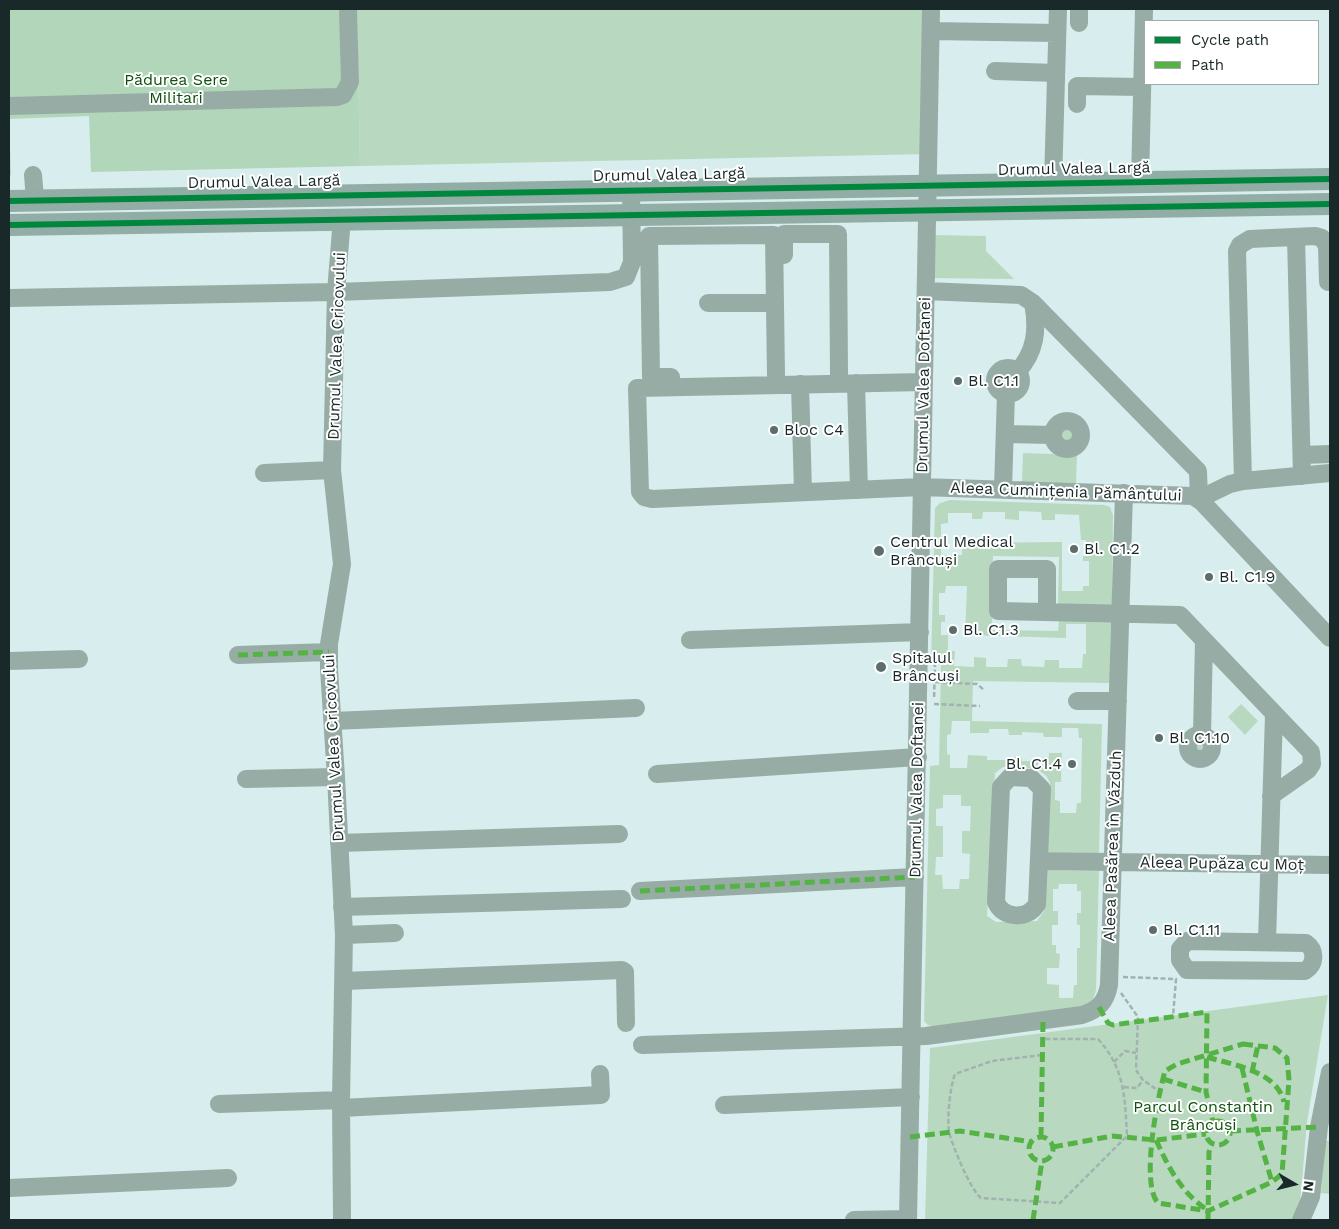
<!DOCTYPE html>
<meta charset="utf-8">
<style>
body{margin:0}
#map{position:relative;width:1339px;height:1229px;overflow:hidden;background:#d8eded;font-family:"Work Sans",sans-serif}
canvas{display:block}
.frame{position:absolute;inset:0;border:10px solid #192828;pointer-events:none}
.legend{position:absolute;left:1144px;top:20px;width:175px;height:65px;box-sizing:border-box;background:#fff;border:1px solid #a3a9a9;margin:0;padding:6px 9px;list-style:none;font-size:15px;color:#192828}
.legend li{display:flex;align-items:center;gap:10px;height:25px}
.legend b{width:25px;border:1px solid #a3a9a9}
.north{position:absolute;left:1269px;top:1159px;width:50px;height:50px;-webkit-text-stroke:4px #fff;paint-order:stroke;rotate:98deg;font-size:14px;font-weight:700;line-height:20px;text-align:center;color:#192828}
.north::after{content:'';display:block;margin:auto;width:18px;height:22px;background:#192828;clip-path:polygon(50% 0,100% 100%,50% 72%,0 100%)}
</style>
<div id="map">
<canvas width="1339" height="1229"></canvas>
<div class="frame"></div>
<ul class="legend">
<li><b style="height:6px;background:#00873e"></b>Cycle path</li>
<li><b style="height:6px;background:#55b245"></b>Path</li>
</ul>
<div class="north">N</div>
</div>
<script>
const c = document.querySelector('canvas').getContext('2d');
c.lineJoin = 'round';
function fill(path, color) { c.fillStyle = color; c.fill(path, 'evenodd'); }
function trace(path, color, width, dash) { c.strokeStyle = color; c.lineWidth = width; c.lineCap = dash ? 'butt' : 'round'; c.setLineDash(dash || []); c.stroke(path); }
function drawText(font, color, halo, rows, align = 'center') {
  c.font = font + ' "Work Sans",sans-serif'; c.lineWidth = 4; c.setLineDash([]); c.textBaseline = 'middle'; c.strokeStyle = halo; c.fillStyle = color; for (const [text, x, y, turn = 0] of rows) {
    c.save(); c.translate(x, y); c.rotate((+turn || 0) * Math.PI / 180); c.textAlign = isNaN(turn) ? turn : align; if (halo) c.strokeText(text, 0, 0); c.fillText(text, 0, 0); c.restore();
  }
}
fill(new Path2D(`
 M357,9H934L928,154L360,166Z
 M933,235L986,236V251L1014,279L932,278Z
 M1059 435a8 8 0 1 1 16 0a8 8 0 1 1-16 0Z
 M1023,453L1077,455L1076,484L1022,482Z
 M950,500L1104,505L1110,507L1113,515L1112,607L1058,606L1059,557L993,556L992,630L1058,631L1059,621H1111L1110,683L973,681L972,721L1102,724L1099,853L1046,852L1050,783C1044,764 1019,768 1003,767L995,773L987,916L996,922L1037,921L1044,911L1045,870L1099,871L1096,990L1093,1000L1085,1006L935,1027L928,1025L924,1021L930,766L939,765L941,665L931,664L935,508L940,503ZM1019,511L1041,512L1042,520H1055V514L1079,515L1081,540H1086V556H1083V561H1089V586H1083V591H1062V542L962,543V555H941V524L948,523V513H972V519H982L983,512H1005V519L1019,520ZM946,586H967L965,635L1066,638V624H1086V654H1083L1082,668H1059V660H1045L1044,667L1022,666L1021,659H1008L1007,667H986V658L974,657V667L954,666L955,651H948V635H941V622H945V615H939V593H945ZM952,721H970V733H989V729H1008L1009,735H1022V732L1043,733L1044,737H1062V728H1078L1079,738H1082L1081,803H1077L1076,813H1060V801L1055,800V782H1061L1062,753H1049V757H1043V761H1022L1021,757H1009L1008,760H987V756L968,755L967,768H950V755L947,754V735L951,734ZM943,795H961V806H971L970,831H962V853L970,854L969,879H960L959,889H943L942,875H935L936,857H943V826H936V809L943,808ZM1059,884H1077V891H1081V913H1077V925H1080V948H1077V985H1074L1073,998H1059V985L1047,984V968H1059L1060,954L1056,953V945H1052V925H1058V911H1053V889H1058Z
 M1241,704L1258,721L1245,735L1228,717Z
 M1193 747a7 7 0 1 1 14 0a7 7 0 1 1-14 0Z
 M1328,995L1307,1122L1299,1215L1295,1220H925L930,1048Z
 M1325,1141H1330V1194L1321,1193Z`), '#b8d9bf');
fill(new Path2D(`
 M9,9H357L360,166L91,172L89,116L9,119L11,175L9,176Z`), '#b2d6b9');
trace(new Path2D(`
 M933,664H935L934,699
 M935,682L977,684L984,690
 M934,704L980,706
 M1123,977L1176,979L1173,1017
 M1121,993L1138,1017L1136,1070L1143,1080L1160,1092
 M1042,1055L992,1061L955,1074C950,1087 947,1118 949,1132C952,1145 971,1191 981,1198L1060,1203L1127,1136C1125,1099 1125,1068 1098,1039H1043
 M1114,1062L1125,1051L1136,1053
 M1124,1087L1137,1088L1143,1080`), '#a2b2b0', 2.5, [5, 2.5]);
trace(new Path2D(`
 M1079,23V9
 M931,31L1057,33
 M995,71L1056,73
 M1077,104V86L1142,87
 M9,106L337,97L343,95L350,82L348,9
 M33,175L35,199
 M1140,182L1144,9
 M1053,183L1058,9
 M342,218L336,292L332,470L342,564L329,644V669L336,777L344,935L341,1100L342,1220
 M1296,237L1302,476
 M784,255V234H838L839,374
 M926,291L1021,295L1033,303L1198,471L1199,499L1230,484L1243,481L1330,473
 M9,298L336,292L610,282L626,277L632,262L631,190
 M708,303H775
 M995 381a13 13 0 1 1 26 0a13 13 0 1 1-26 0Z
 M1017,372C1036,352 1038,329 1033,303
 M671,377H651L649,236L774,235L776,375
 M924,382L637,388L640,492L644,497L652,499L921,487L1193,496L1202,502L1330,638
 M856,383L859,490
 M800,384L803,492
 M1053 435a14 14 0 1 1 28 0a14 14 0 1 1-28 0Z
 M1005,434L1053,435
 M1302,455L1330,454
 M264,473L332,470
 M1243,481L1237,251L1240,245L1250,239L1315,236L1322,238L1327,246L1328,282
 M1003,489L1006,393
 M1047,612V569H998V611L1180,615L1311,752L1312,764L1308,770L1271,796
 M690,640L920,632
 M238,655L329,652
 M9,661L79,659
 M1077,701H1118
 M333,721L636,708
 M1202,734L1204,640
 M1188 747a12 12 0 1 1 24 0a12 12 0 1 1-24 0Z
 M657,774L918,757
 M1010,777L1031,778L1042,789L1037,904C1028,920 1003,919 996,902L1001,787Z
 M246,779L336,777
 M339,843L619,834
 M1039,861L1330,865
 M640,891L915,877
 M342,907L622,899
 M344,935L395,933
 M1187,941L1306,943C1316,950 1316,964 1305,971L1187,970L1180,960V949Z
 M1267,942L1274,714
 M344,981L622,970L625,972L626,1023
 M642,1045L926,1036L1082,1015C1098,1010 1106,1002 1109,985L1124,493
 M219,1104L341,1100
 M724,1105L911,1097
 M341,1108L601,1095L600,1074
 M9,1188L228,1178
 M854,1220L908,1219
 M908,1220L931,9
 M1301,1220L1311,1197L1319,1127L1330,1072`), '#97aca5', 18);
trace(new Path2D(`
 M9,201L1330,179
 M9,225L1330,204`), '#92aca6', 22);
trace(new Path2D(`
 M238,655L329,652
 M640,891L915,877
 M1099,1007L1108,1023L1113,1025L1207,1012L1206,1092L1213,1122
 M1243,1044L1275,1048L1287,1058L1289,1080L1282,1174L1272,1182L1208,1211L1158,1203C1140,1183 1158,1096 1165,1071L1177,1064Z
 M1207,1057C1233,1065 1277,1071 1284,1102
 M1242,1068L1257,1131L1272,1182
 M1252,1072L1258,1045
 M1163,1079L1206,1092
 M1206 1133a12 12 0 1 1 24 0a12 12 0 1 1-24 0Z
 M1231,1131L1319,1127
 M910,1137L960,1131L1032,1142
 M1041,1137L1043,1020
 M1029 1149a12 12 0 1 1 24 0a12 12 0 1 1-24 0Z
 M1156,1140C1169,1168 1180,1191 1206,1209
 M1053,1147L1112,1136L1156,1140L1206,1134
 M1033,1220L1042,1161
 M1208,1220L1209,1152L1212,1144`), '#55b245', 5, [10, 5]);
trace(new Path2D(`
 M9,201L1330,179
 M9,225L1330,204`), '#00873e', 6);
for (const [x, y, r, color] of [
 [958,381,5,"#5c6d6d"],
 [774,430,5,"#5c6d6d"],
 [1074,549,5,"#5c6d6d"],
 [879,551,6,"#5c6d6d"],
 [1209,577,5,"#5c6d6d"],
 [953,630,5,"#5c6d6d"],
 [881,667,6,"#5c6d6d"],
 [1159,738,5,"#5c6d6d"],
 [1072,764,5,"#5c6d6d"],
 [1153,930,5,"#5c6d6d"]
]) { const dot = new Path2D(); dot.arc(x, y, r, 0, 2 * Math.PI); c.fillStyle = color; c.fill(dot); trace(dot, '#fff', 2); }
drawText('16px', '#0d510d', '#fff', [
 ["Pădurea Sere",176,80],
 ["Militari",176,98],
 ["Parcul Constantin",1203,1107],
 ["Brâncuși",1203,1125]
]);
drawText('16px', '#192828', '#fff', [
 ["Drumul Valea Largă",1074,169,-1],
 ["Drumul Valea Largă",669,175,-1],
 ["Drumul Valea Largă",264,182,-1],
 ["Drumul Valea Cricovului",337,346,-88],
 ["Drumul Valea Doftanei",924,385,-89],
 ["Aleea Cumințenia Pământului",1066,492,2],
 ["Drumul Valea Cricovului",334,748,-93],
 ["Drumul Valea Doftanei",917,790,-89],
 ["Aleea Pasărea în Văzduh",1113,846,-88],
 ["Aleea Pupăza cu Moț",1222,864,1]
]);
drawText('16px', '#192828', '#fff', [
 ["Bl. C1.1",968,381],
 ["Bloc C4",784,430],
 ["Centrul Medical",890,542],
 ["Brâncuși",890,560],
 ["Bl. C1.2",1084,549],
 ["Bl. C1.9",1219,577],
 ["Bl. C1.3",963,630],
 ["Spitalul",892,658],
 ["Brâncuși",892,676],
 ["Bl. C1.10",1169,738],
 ["Bl. C1.4",1062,764,"right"],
 ["Bl. C1.11",1163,930]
], 'left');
</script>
